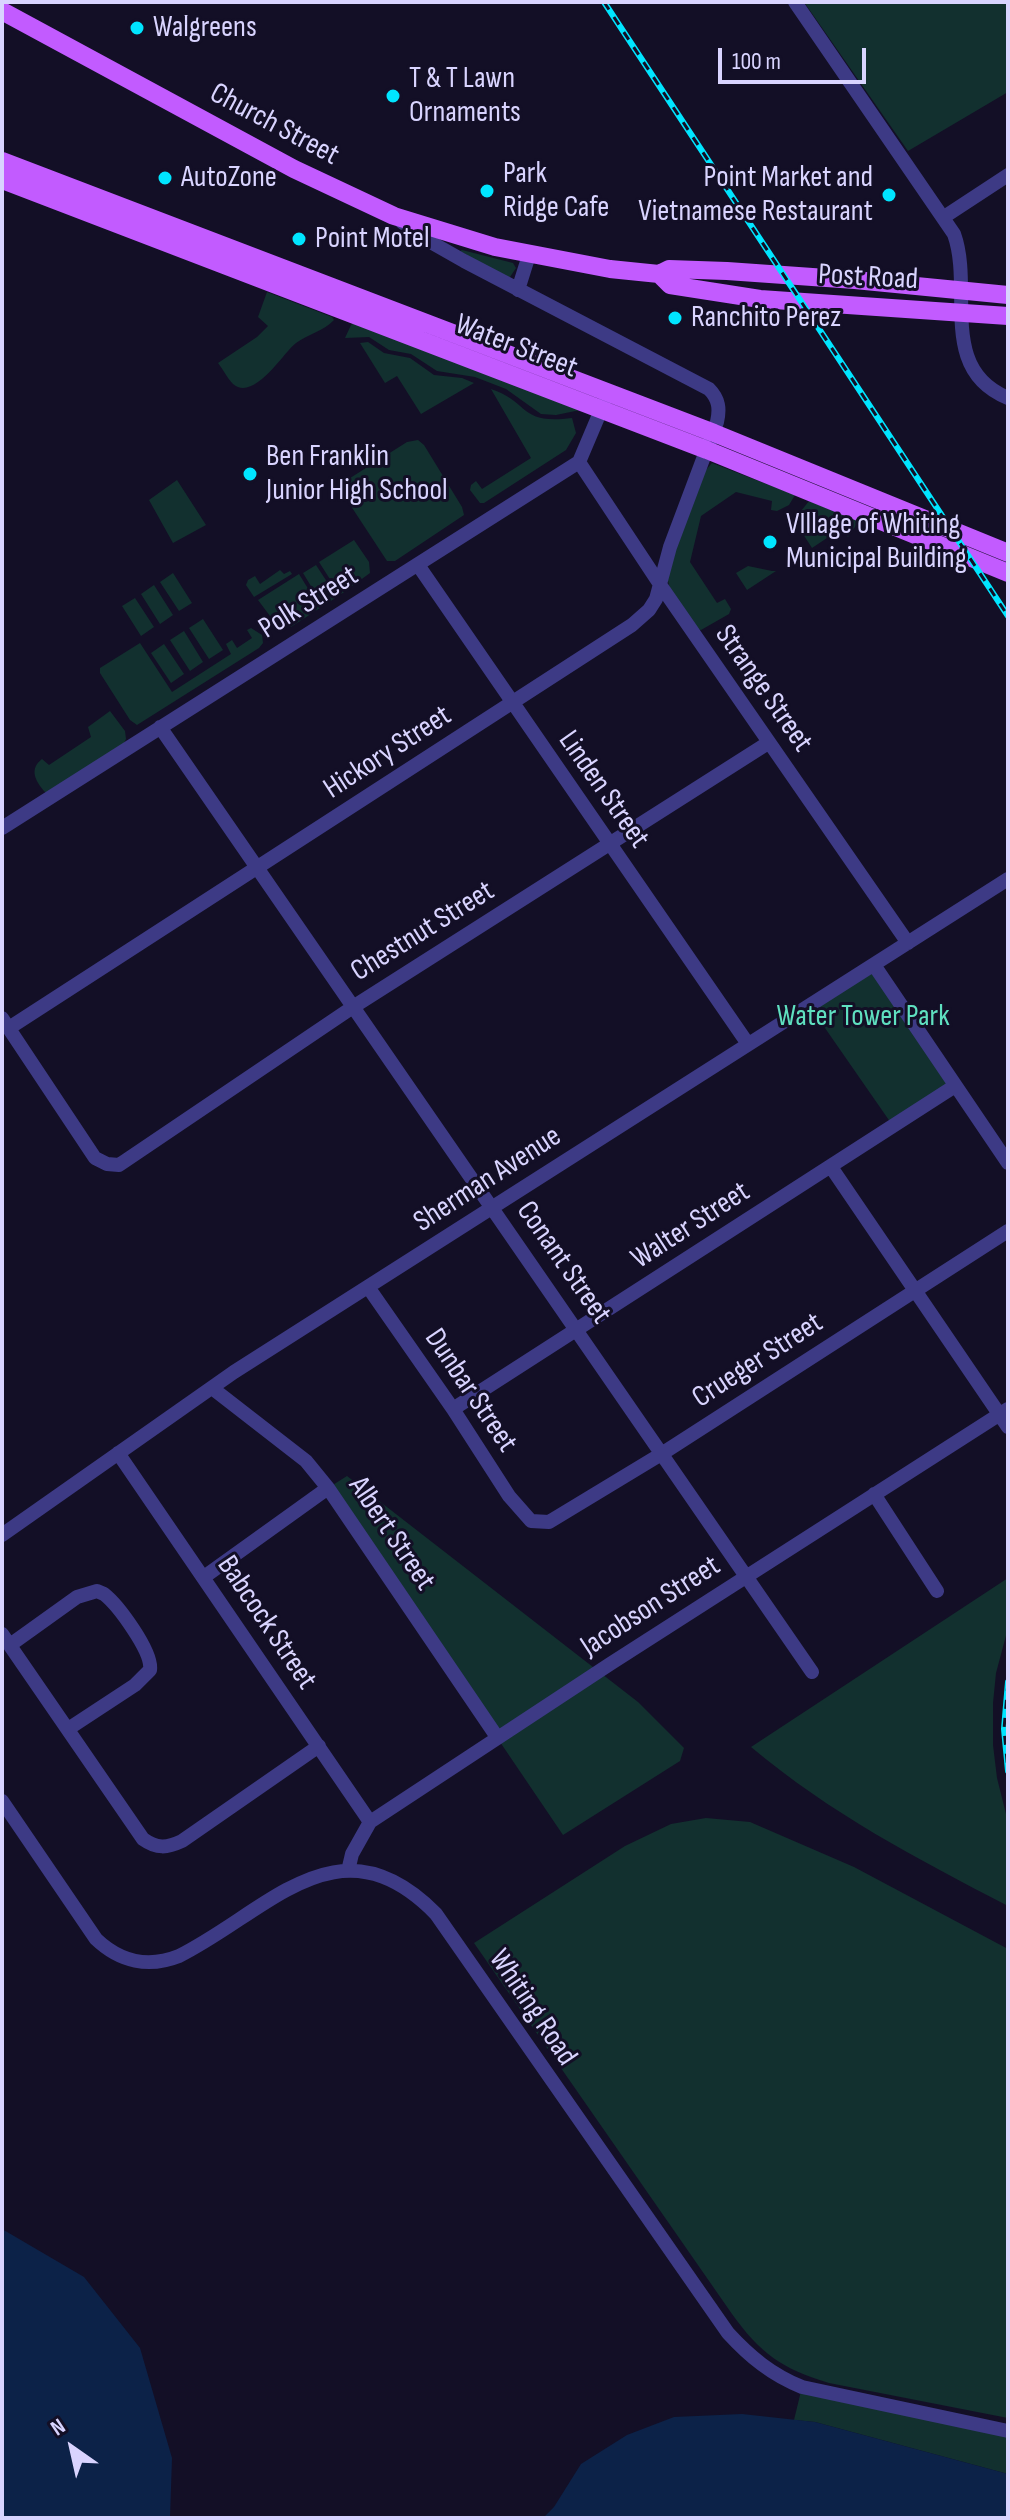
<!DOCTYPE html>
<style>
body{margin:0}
#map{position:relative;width:1010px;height:2520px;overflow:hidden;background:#130f26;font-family:"Sofia Sans Condensed",sans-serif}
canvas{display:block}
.frame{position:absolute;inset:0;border:4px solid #d9d4ff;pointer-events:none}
.north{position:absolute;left:32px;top:2408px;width:80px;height:80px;-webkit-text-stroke:6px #130f26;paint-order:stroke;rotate:326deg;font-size:22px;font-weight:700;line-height:32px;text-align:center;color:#d9d4ff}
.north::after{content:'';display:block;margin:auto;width:28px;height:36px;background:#d9d4ff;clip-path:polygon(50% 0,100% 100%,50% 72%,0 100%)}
.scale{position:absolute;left:718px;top:48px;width:148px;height:36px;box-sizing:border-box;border:4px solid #d9d4ff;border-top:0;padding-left:10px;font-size:24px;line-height:28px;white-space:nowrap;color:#d9d4ff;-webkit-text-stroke:6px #130f26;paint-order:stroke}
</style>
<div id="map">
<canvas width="1010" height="2520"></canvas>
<div class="frame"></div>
<div class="north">N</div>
<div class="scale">100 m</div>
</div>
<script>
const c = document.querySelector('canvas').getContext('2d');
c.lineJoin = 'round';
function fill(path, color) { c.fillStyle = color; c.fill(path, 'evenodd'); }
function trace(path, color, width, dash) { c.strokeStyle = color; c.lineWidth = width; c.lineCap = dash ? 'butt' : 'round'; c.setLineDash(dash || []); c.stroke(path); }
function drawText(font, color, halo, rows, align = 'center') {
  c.font = font + ' "Sofia Sans Condensed",sans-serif'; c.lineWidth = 6; c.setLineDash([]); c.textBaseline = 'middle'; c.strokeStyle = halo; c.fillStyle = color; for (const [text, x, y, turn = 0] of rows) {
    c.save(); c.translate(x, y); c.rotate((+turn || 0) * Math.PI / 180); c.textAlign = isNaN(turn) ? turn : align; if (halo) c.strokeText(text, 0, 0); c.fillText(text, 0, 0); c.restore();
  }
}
fill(new Path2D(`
 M804,2H1008V92L908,151Z
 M462,250L513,263L516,268L508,280L460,251Z
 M267,292L332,317L334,320C324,331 308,334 296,343C283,353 254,402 233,384C227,378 223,369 218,363L257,337L268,326L258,317Z
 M355,322L580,410L556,415L541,414L506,389L475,377L437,371L411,354L389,350L369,337L345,338L351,325Z
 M368,342L384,353L410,358L434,375L462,378L474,383L421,414L397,376L385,383L360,343Z
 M491,389C530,402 519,425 572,418L576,433L566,450L484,503H480L470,490L471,485L476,481L482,489L531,458Z
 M418,440L424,445L462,507L464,515L395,561H387L345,497L343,486L347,480L407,442Z
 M712,463L795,495L789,505L777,511L771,510L772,501L736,492L701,516L690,562L717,603L725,599L731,609L729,614L701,630L698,629C683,608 664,593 668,567L704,472Z
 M177,480L206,525L173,543L149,500Z
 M809,501L859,521L848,537L842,528L812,548L794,520Z
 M354,540L369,562L370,573L340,595L319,562Z
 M316,565L337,597L323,606L303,573Z
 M748,566L772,571H776L747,590L736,573Z
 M280,570L284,574L290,571L292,574L254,597L246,585L248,580L255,576L260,584Z
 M173,573L192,603L179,611L160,582Z
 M299,574L320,608L291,627L279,628L258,600Z
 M154,585L173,615L160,624L141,594Z
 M135,598L154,627L141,636L122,606Z
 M203,619L223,650L209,659L189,628Z
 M251,628L262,635L263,643L259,648L137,725L130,720L100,673V668L140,643L172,692L231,654L226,644L232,640L237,648L252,638L247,630Z
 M184,631L203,662L190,671L170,640Z
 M164,644L184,674L171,683L151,653Z
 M110,711L125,731L126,739L123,745L47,793L45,792C35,781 29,769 42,759L49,765L91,737L88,727Z
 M874,965L955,1086L893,1126L809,1005Z
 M347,1476L638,1702L684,1748L680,1761L563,1835L328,1488Z
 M1008,1578V1628L996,1673L993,1703V1745L997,1778L1008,1822V1906C916,1858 831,1814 751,1747Z
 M706,1818L750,1822L854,1867L1008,1949V2418L829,2383C782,2369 760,2353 732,2314L474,1943L625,1846L671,1824Z
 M802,2387L1008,2431V2474L815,2422L794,2420Z`), '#12302f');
fill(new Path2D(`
 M2,2229L84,2277L140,2348L172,2458L170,2518H2Z
 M742,2414L815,2422L1008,2474V2518H543L554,2507L581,2464L627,2435L674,2417Z`), '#0c2248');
trace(new Path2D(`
 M795,2L954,234C974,289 937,369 1008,398
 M944,217L1008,175
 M518,290L529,255
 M579,462L661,586L908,943
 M418,565L748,1044
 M160,727L812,1672
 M2,828L579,462L604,403
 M874,965L1008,1163
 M2,1018L95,1158L107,1164L119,1165L353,1007L768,743
 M9,1028L632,625L649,610L656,599L670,547L717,422C720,409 719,399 709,389L464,261L427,240L402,222
 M831,1167L1008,1427
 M368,1287L453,1409L509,1496L531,1521L549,1522L663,1453L1008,1231
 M212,1388L306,1461L328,1488L497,1737
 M453,1409L955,1086
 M118,1453L370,1822
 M874,1494L937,1591
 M2,1535L234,1372L1008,879
 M204,1577L328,1488
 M2,1634L143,1839C157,1849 167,1848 182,1841L319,1746
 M10,1645L77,1597L97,1591L104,1594C118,1605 153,1652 150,1670L135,1685L68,1729
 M2,1801L96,1939C120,1962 149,1968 179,1956C269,1911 339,1815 436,1914L728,2333C750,2357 772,2375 802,2387L1008,2431
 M348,1871L352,1854L370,1822L610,1664L1008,1409`), '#3d3a85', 14);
trace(new Path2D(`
 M2,11L294,169L394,216L495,247L610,269L659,274L669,269L727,271L855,280L1008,295
 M2,161L714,433L1008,553
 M2,180L707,450L1008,573
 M659,274L670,285L760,299L1008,316`), '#c25bff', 18);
const rail = new Path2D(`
 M604,2L1008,616
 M1008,1682L1004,1729L1008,1771`);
trace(rail, '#00e5ff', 6);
trace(rail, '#130f26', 3, [9]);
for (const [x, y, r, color] of [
 [137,28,8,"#00e5ff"],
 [393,96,8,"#00e5ff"],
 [165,178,8,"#00e5ff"],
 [487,191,8,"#00e5ff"],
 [889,195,8,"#00e5ff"],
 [299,239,8,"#00e5ff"],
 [675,318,8,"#00e5ff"],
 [250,474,8,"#00e5ff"],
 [770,542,8,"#00e5ff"]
]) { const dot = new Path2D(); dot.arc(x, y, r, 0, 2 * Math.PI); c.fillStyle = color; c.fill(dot); trace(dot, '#130f26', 3); }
drawText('30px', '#d9d4ff', '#130f26', [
 ["Walgreens",153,28],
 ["T & T Lawn",409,79],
 ["Ornaments",409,113],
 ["Park",503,174],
 ["Ridge Cafe",503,208],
 ["AutoZone",181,178],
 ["Point Market and",873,178,"right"],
 ["Vietnamese Restaurant",873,212,"right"],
 ["Point Motel",315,239],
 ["Ranchito Perez",691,318],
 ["Ben Franklin",266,457],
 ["Junior High School",266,491],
 ["VIllage of Whiting",786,525],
 ["Municipal Building",786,559]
], 'left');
drawText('30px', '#d9d4ff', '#130f26', [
 ["Church Street",274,125,28],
 ["Post Road",868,278,3],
 ["Water Street",516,347,21],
 ["Polk Street",309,603,-32],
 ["Strange Street",763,689,55],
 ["Hickory Street",388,753,-33],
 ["Linden Street",603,790,55],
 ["Chestnut Street",423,932,-32],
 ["Sherman Avenue",488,1180,-33],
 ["Walter Street",691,1226,-33],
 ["Conant Street",563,1263,55],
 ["Crueger Street",758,1361,-33],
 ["Dunbar Street",470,1391,56],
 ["Albert Street",391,1534,56],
 ["Jacobson Street",651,1607,-33],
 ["Babcock Street",266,1623,56],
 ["Whiting Road",532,2008,56]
]);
drawText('30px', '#5fe0c0', '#130f26', [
 ["Water Tower Park",863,1017]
]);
</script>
